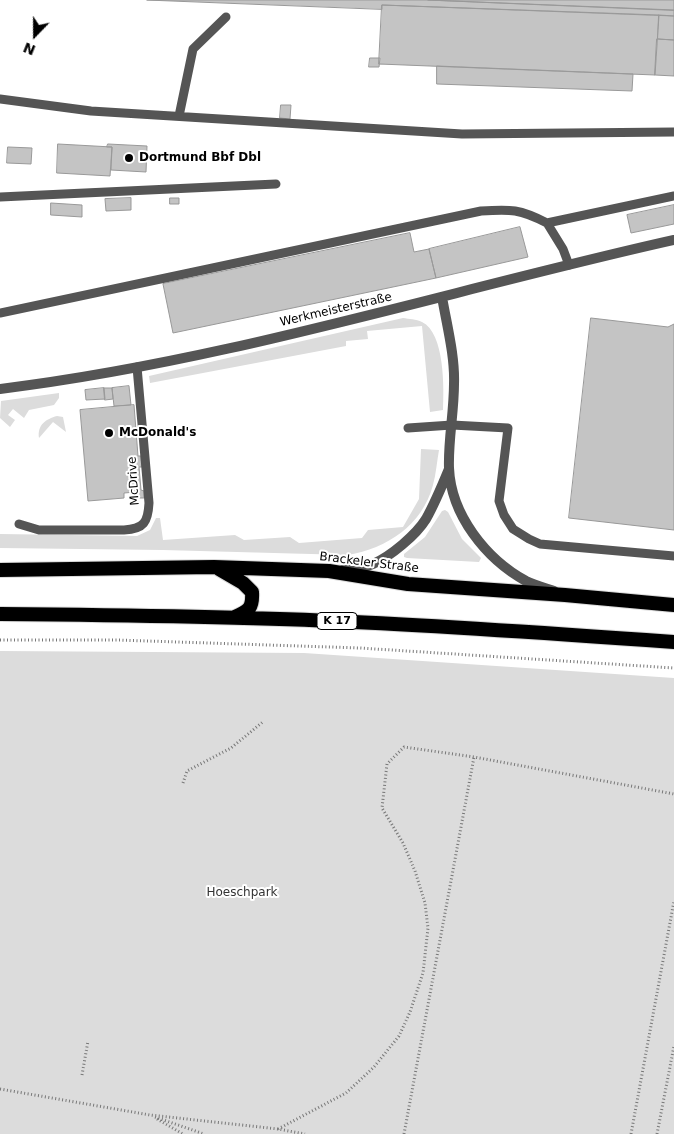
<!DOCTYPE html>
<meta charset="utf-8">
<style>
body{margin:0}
#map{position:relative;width:674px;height:1134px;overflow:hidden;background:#fff;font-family:"DejaVu Sans",sans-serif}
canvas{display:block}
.north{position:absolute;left:10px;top:10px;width:50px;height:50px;-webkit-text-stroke:4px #fff;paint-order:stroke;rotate:202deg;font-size:14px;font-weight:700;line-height:20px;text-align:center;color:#000}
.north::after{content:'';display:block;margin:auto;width:18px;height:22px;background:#000;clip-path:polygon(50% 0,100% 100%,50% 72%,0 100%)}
</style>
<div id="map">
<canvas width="674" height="1134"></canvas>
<div class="north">N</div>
</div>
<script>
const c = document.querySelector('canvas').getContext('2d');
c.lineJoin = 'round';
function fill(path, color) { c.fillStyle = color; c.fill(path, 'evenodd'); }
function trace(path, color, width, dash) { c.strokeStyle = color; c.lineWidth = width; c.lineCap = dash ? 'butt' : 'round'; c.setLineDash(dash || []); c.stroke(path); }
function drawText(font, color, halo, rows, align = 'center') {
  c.font = font + ' "DejaVu Sans",sans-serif'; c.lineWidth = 4; c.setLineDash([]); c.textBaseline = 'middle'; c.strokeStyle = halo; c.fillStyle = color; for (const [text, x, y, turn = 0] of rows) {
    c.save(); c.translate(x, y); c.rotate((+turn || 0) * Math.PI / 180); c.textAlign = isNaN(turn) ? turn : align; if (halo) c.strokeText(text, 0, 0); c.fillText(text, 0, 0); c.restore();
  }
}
fill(new Path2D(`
 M403,318C409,319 416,319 422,322C445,333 444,389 443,410L430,412L422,326L367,331L368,339L346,341V346L150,383L149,376Z
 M59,393V398L54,405L29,410L24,418L13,409L8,415L15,420L10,427L0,418L1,401Z
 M57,416L63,417L66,432L53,422L39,438C37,425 46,419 57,416Z
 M421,449L439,450C437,461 436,474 433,485C422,526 387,548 348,555L163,550L0,548V534L137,536L150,530L156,518H160L163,540L235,535L244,540L290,537L299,543L362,538L368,530L403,527L419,499Z
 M445,510L448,512L462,539L481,558L479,562L407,558L404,557V554L425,537L442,511Z
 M0,651L304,653L674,678V1134H0Z`), '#dcdcdc');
const building = new Path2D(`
 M147,0H428L674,10V16L382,5V9Z
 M428,0H674V10Z
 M382,5L659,15L655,75L379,64Z
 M659,15L674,16V40L658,39Z
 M657,39L674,40V76L655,75Z
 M370,58H380L379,67H369Z
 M437,66L633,74L632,91L437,84Z
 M281,105H291L290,119L280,118Z
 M58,144L112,147L110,176L57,173Z
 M108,144L147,146L146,172L111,170L112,147H107Z
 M8,147L32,148L31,164L7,163Z
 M131,198V210L106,211L105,199Z
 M170,198H179V204H170Z
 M51,203L82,205V217L51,215Z
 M674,205V224L631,233L627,215Z
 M520,227L528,257L436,278L429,249Z
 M410,233L414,252L429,249L436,278L173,333L163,284Z
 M591,318L668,327L674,324V530L569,518Z
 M129,386L131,405L114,406L112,388Z
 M104,388H112L113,399L105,400Z
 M104,388L105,399L86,400L85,390Z
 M134,405L138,456H141L142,467H139L141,490L144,491V498H137L136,492L124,493V498L88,501L80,410Z`);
fill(building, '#c4c4c4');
trace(building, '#999', 1);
const trunk = new Path2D(`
 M219,569L243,583L252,592C253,608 249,611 235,617
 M0,570L214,567L329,571L408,584L565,595L674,605
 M0,614C111,615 222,616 334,621C447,626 561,634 674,642`);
trace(trunk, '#dbdbdb', 16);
trace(new Path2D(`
 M0,640H117L360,648L674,668
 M183,783L187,771L231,748L264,721
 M82,1075L88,1041
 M0,1089L150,1115L278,1129L305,1134
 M155,1117L204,1134
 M157,1119L183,1134
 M278,1129L346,1093L374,1067L399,1036L410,1012L423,973L428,928L425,903L415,871L403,843L382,808L387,764L404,747L474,757L674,794
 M404,1134L474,757
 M631,1134L674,901
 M657,1134L674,1046`), '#777', 3, [1, 2.5]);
trace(new Path2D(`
 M0,99L91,111L462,134L674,132
 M179,116L193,49L226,17
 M0,197L276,184
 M547,223L563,249L569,265
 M0,313L481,211C511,209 520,209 547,223L674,196
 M408,428L452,425L508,428L499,501L504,515L513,529L529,539L540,544L674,556
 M19,524L39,530H124C144,529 148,522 149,503L137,367`), '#555', 9);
trace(new Path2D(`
 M442,297C447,326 455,356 454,384C454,412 448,441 449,468C451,515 486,559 526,581C534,585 545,588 554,591
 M0,389C228,361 450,290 674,240
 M343,570C353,569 364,568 373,564C391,556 416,535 426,519C435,503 442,486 449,469`), '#555', 10);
trace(trunk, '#000', 14);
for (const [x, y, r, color] of [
 [129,158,5,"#000"],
 [109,433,5,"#000"]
]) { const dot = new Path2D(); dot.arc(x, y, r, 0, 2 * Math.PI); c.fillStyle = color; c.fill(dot); trace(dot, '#fff', 2); }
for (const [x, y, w] of [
 [337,621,40]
]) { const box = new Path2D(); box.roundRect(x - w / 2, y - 8.5, w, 17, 4); c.fillStyle = '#fff'; c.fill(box); trace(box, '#000', 1); }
drawText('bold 11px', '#000', null, [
 ["K 17",337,621]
]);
drawText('bold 12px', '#000', '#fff', [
 ["Dortmund Bbf Dbl",139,158],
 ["McDonald's",119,433]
], 'left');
drawText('12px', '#000', '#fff', [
 ["Werkmeisterstraße",336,310,-13],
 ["McDrive",134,481,-94],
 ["Brackeler Straße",369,563,7]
]);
drawText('12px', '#333', '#fff', [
 ["Hoeschpark",242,893]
]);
</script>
